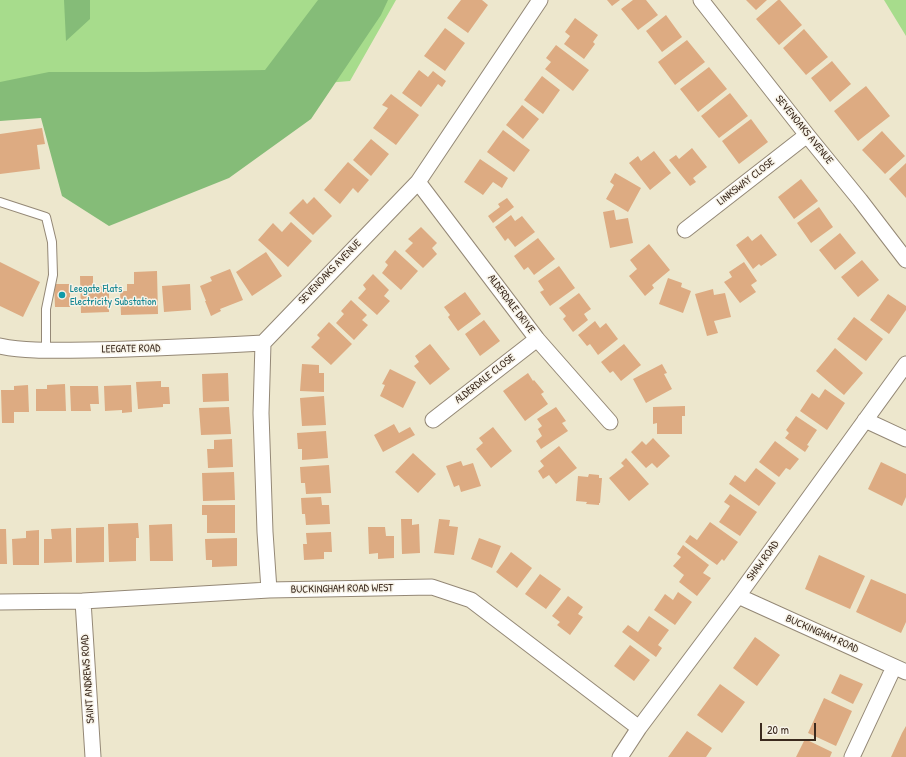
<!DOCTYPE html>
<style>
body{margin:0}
#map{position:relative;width:906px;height:757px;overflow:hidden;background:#ede7cd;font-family:"Patrick Hand",sans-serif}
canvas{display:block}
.scale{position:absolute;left:760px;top:723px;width:56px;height:18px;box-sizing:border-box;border:2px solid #3b2a1e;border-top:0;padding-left:5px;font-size:12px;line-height:14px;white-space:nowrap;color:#3b2a1e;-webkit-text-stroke:3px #f7f3e8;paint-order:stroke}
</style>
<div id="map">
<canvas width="906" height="757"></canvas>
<div class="scale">20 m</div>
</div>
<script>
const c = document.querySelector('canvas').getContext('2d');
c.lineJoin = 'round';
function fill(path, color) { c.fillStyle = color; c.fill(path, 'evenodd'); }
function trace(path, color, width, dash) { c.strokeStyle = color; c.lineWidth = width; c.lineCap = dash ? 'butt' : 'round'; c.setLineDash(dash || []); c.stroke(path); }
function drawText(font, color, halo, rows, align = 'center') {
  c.font = font + ' "Patrick Hand",sans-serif'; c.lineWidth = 3; c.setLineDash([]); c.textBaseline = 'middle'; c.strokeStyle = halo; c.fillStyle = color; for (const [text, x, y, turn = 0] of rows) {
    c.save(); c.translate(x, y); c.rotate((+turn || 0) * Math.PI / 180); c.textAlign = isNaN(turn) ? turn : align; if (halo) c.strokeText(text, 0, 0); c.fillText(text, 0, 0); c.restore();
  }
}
fill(new Path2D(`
 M0,0H396L350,81L0,110Z
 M884,0H906V36Z`), '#a7dc8c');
fill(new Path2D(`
 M64,0H90V19L66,41Z
 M318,0H388L381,15L311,119L229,178L109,226L62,196L41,118L0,121V82L49,72H146L265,70Z`), '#85bc78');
fill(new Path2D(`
 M461,0H482L488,5L468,33L447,18Z
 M607,0H620L612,6Z
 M633,0H646L658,15L638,30L621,9Z
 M746,0H767L756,10Z
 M778,0H780L802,25L779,45L756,19Z
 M666,15L682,37L662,52L646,31Z
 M575,18L598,35L593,42L595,44L584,59L564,44L570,36L565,32Z
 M445,28L465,43L445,71L424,56Z
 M804,29L828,57L806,75L783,48Z
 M687,40L705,62L675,85L658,62Z
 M556,45L589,70L573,91L545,69L551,62L546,58Z
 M832,61L851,84L830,102L811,78Z
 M709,67L727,89L698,112L680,89Z
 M419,70L428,77L433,71L446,81L442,87L438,84L421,107L402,93Z
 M542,76L560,90L543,114L524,100Z
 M866,86L890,116L858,141L834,111Z
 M730,93L748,116L719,138L701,116Z
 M391,94L419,115L396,145L373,128L388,108L382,105Z
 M522,105L539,119L523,139L506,125Z
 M751,119L768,142L739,164L722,141Z
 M42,128L45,144L37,145L40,169L0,174V134Z
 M503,130L530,150L514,172L487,152Z
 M882,131L905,156L885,174L862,150Z
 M371,139L389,154L371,176L353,160Z
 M692,148L707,167L693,178L696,182L690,186L669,160L676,155L679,159Z
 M654,151L671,173L650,190L629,163L638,156L641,161Z
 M480,159L508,178L502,188L493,182L483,195L464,182Z
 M348,162L369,180L358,193L353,188L340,204L324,190Z
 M906,163V198L889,179Z
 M615,173L641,188L628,212L606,199L614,185L610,182Z
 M801,179L818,201L794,219L778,197Z
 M314,197L332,216L313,235L289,213L303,199L307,204Z
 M507,198L514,207L493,223L488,216L500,207L498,204Z
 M819,207L833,227L811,243L797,223Z
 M614,210L616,220L628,218L633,243L610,248L603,212Z
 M511,215L515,221L522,216L535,232L515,247L508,238L505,241L495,227Z
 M291,222L312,241L288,267L258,240L273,223L282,232Z
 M421,227L437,243L432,248L437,254L423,268L405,251L413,243L408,239Z
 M840,233L856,253L835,270L819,250Z
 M761,234L777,255L761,266L759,264L753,269L736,245L748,236L752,241Z
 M538,238L555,259L534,275L528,267L524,270L514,256Z
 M649,244L670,270L652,285L654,288L645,296L629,276L637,269L630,260Z
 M395,250L418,271L401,290L382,273L388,265L385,262Z
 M266,252L282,276L252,296L236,272Z
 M862,260L879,280L858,297L841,277Z
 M0,262L40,282L23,317L0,306Z
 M744,262L757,281L751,285L756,292L740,303L724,282L732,277L729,272Z
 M559,266L575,288L550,306L540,292L544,290L538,281Z
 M230,269L243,300L220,309L221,311L211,316L205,301H206L200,286L212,281L210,277Z
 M157,271L158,314L121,315L120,291H127V284H134V272Z
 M373,274L389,290L384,296L390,301L377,315L358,298L366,289L363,285Z
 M80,276H93V287L109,286V312L81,313Z
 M668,278L682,283L681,287L691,291L683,313L659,304Z
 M54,284H70V307H55Z
 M190,284L191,310L164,312L162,286Z
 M713,289L714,295L725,293L731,317L714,321L718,333L707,336L695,294Z
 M465,292L481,314L458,331L448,317L450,315L444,307Z
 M579,293L591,309L584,314L588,320L573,332L563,319L566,316L559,308Z
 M888,294L906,306V310L889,334L870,320Z
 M351,300L367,315L362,320L368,325L354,340L336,323L344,314L341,311Z
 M854,317L883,339L866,361L837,339Z
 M484,320L500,341L480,356L465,334Z
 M595,321L600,328L606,323L618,339L598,355L590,344L587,346L578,335Z
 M329,322L352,344L331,365L311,347L320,338L317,335Z
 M430,344L450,369L430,385L414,366L419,362L415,356Z
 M624,344L641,365L621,381L613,371L610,373L601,362Z
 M835,348L863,373L844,395L816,371Z
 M302,364L319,365V373H324V392L300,391Z
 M662,364L667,373L664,374L672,389L646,403L633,379Z
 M390,369L416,382L403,408L380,396L385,385L382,384Z
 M228,373L229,401L203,402L202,374Z
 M528,373L533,381L534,380L544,392L541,394L548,404L525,421L503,391Z
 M161,381V387H169L170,404H163V407L138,409L136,382Z
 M65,384L66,411H36V389H47V385Z
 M28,385L29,412H14V423H2L1,390H14V386Z
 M131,385L132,412L122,413V410L105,411L104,386Z
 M70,386H98L99,404H90L91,411H71Z
 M825,389L845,403L827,430L800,411L812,393L819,398Z
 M324,396L326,425L302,426L300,398Z
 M685,406V416H682V434H657V423L653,424V407Z
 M229,407L231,434L201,435L199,408Z
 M556,407L566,421L562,423L568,431L541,449L536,441L542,436L538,429L542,426L537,419Z
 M796,416L817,430L807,445L809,446L805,452L785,438L789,433L786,430Z
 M394,424L399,433L410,427L415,435L383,452L374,435Z
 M493,427L512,451L491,468L476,449L483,443L479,438Z
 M326,431L328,458L302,460V449H298L297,433Z
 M653,438L670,456L657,468L652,463L646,468L631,452L642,441L646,445Z
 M232,439L233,467L208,468L207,449H214V440Z
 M775,441L799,459L790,470L786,468L779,477L759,462Z
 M559,446L577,468L556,484L549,475L543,479L538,471L544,466L540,461Z
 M413,453L436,474L418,493L395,472Z
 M626,458L649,484L629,501L609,478L624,466L621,463Z
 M461,461L463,466L473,463L481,486L461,492L459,485L454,487L446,466Z
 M881,462L906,474V497L902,506L868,489Z
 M329,465L331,493L306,494L305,483H301L300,467Z
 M756,468L776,483L759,506L729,484L735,475L745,482Z
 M234,472L235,500L203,501L202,473Z
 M589,474L599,475V478H602L600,503H599V505L586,504L587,502L576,501L578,476L588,477Z
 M730,494L757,512L740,536L719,522L730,506L724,502Z
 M321,497L322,505H329L330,524L306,525L305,514H302L301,498Z
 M202,505H235V533H207V515H202Z
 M401,519H412V525L419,524L420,553L402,554Z
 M439,519L450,520L449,526L458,527L454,555L434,553Z
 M710,522L738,542L724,561L722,559L717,565L685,542L690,535L697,540Z
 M138,523L139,538H136V561L109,562L108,524Z
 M172,524L173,561H150L149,525Z
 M104,527V562L76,563V528Z
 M368,527H385L386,536H394V558L378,559V553L369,554Z
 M71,528L72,562L44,563V539H52L51,529Z
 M0,529H6L7,564H0Z
 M39,530V565H13L12,539L26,538V531Z
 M331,532L332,552H324V559L304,560L303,544H307L306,533Z
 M237,538V566L212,567V560H206L205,539Z
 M479,538L501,546L492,568L471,559Z
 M683,545L709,565L703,573L711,578L697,596L679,582L684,575L673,566L681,557L677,554Z
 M511,552L532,568L517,588L496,572Z
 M819,555L865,576L850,609L805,589Z
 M540,574L561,589L546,609L525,594Z
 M871,579L906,594V622L901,633L856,612Z
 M678,592L692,602L675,625L654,610L665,594L673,600Z
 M568,596L583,607L578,614L583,617L570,635L557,625L560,622L552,616Z
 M649,616L669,630L658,645L662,648L656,657L622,632L628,625L638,632Z
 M755,637L780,655L757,686L733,668Z
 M630,645L650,660L634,681L614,666Z
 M840,674L863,684L853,704L831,693Z
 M720,684L745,702L722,733L697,715Z
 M824,698L852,711L836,746L808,733Z
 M906,726V757H891L902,733Z
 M687,731L712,748L706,757H668Z
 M805,739L832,752L830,757H796Z`), '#ddab82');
const lane = new Path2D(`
 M0,202L46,217L52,242L53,275L46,309V350`);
const street = new Path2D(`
 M701,0L807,135L860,200L906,260
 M418,182L537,339L610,422
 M685,230L807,135
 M0,346C29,352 59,350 88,350C147,349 205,346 263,343
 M433,420L537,339
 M865,420L906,439
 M269,590L265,532L261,413L263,343L418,182L540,0
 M738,596L906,672
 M83,601L93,757
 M0,602L83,601L269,590L432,587L471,600L639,728
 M620,757L639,728L738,596L906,364
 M852,757L894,667`);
trace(lane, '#948876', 10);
trace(street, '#948876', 17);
trace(lane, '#fff', 8);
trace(street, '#fff', 15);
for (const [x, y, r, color] of [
 [62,295,4,"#0f9aa8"]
]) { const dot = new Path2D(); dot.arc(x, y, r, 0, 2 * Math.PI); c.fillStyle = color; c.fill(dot); trace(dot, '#f7f3e8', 1.5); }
drawText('11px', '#3b2a1e', '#f7f3e8', [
 ["SEVENOAKS AVENUE",804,130,51],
 ["LINKSWAY CLOSE",746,182,-38],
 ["SEVENOAKS AVENUE",330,272,-46],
 ["ALDERDALE DRIVE",511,304,53],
 ["LEEGATE ROAD",131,349,-1],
 ["ALDERDALE CLOSE",485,379,-38],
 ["SHAW ROAD",763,561,-54],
 ["BUCKINGHAM ROAD WEST",342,589,-1],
 ["BUCKINGHAM ROAD",822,634,24],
 ["SAINT ANDREWS ROAD",88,679,-94]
]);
drawText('11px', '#0d838f', '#f7f3e8', [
 ["Leegate Flats",70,289],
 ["Electricity Substation",70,302]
], 'left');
</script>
